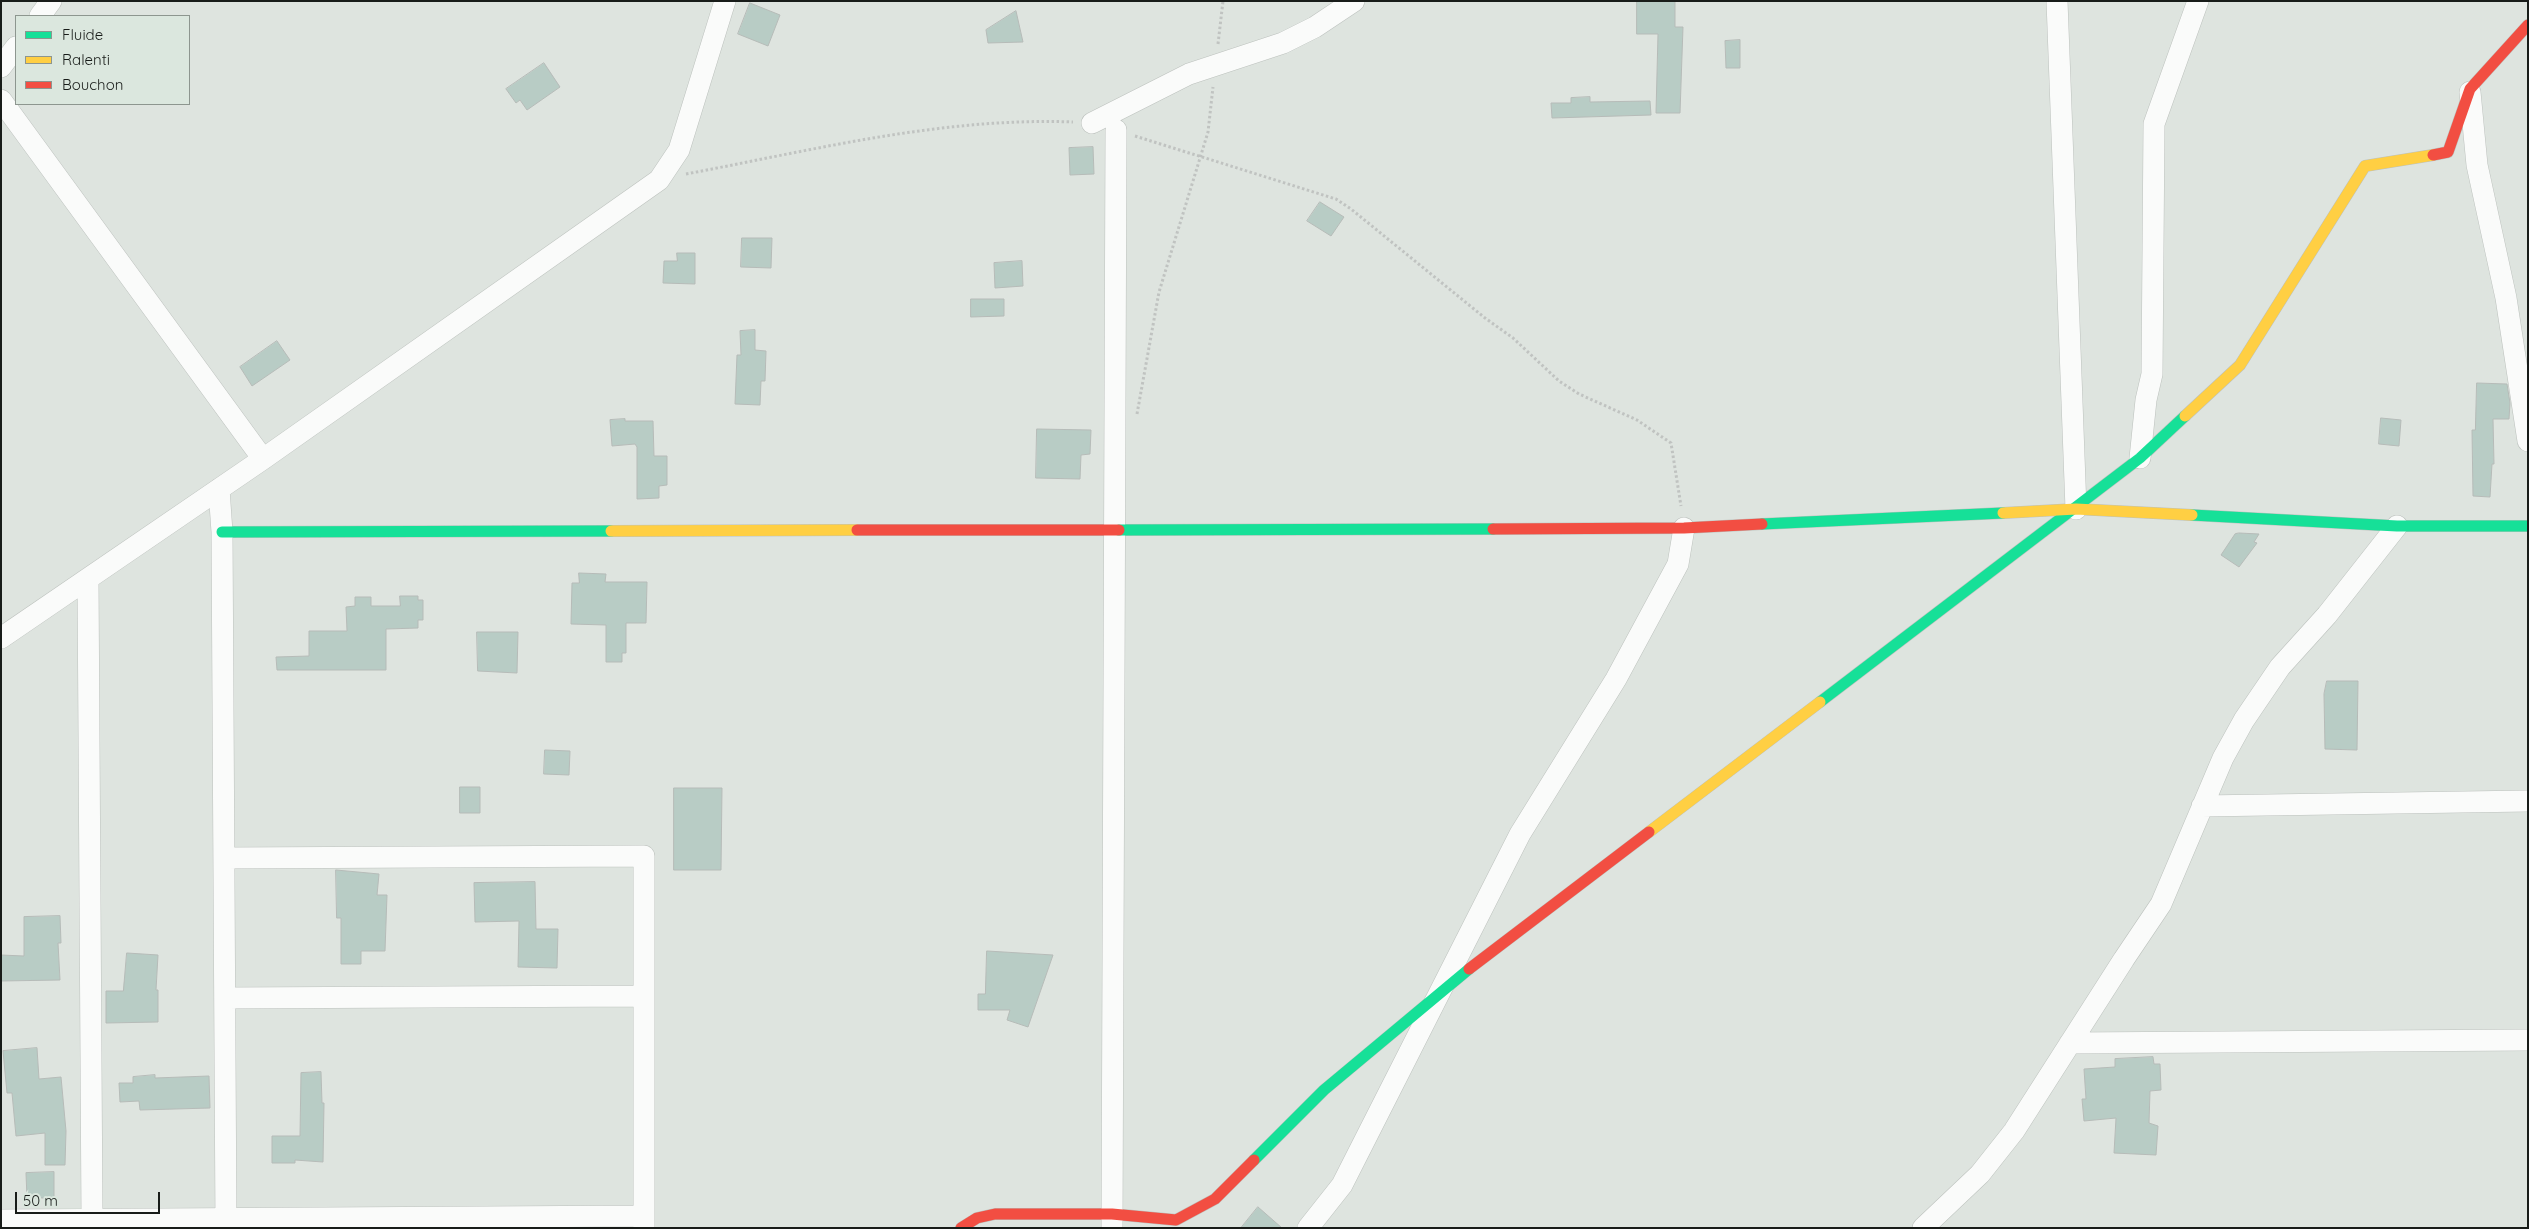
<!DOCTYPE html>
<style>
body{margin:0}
#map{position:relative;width:2529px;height:1229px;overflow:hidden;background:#dee4df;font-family:Quicksand,sans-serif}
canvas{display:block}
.frame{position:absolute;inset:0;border:2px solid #181c19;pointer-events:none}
.legend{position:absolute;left:15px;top:15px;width:175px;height:90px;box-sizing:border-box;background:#dbe7de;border:1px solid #8d968f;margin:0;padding:6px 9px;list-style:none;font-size:15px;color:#181c19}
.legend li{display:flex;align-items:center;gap:10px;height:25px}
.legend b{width:25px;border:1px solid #8d968f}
.scale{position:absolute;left:15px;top:1192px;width:145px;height:22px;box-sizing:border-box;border:2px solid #181c19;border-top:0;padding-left:6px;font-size:15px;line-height:18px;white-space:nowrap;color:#181c19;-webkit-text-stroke:4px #dbe7de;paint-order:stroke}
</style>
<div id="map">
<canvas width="2529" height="1229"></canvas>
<div class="frame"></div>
<ul class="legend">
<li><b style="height:6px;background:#16e098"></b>Fluide</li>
<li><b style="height:6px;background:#ffcf43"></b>Ralenti</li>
<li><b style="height:6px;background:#f24e42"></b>Bouchon</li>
</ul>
<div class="scale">50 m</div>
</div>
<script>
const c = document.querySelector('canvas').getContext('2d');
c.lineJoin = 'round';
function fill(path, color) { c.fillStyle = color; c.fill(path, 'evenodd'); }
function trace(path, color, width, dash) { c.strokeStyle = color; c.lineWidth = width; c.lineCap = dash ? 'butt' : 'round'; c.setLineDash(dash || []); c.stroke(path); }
const building = new Path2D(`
 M1637,1H1675V27H1683L1680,113H1656L1658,34H1637Z
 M750,3L780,15L768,46L738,34Z
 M1016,11L1023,42L988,43L986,30Z
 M1740,40V68H1726L1725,41Z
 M544,63L560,87L527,110L520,100L516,103L506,89Z
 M1590,97V102L1650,101L1651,115L1552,118L1551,103H1571V98Z
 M1093,147L1094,174L1070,175L1069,148Z
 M1320,202L1344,217L1331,236L1307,221Z
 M742,238H772L771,268L741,267Z
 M677,253H695V284L663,283L664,261H677Z
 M1022,261L1023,286L995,288L994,263Z
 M971,299H1004V316L971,317Z
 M755,330V350L766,351L765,381H761L760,405L735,404L737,355H741L740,331Z
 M277,341L290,360L252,386L240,367Z
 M2477,383L2507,384L2510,403L2509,419H2493L2494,464H2492L2490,497L2473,496L2472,430H2475Z
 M2381,418L2401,420L2399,446L2379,444Z
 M625,419V421H653L654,456H667V485L659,486V498L637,499V447L635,444L612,446L610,420Z
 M1037,429L1091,430L1090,454L1081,455L1080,479L1036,478Z
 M2239,533L2259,534L2254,542L2257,543L2239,567L2221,555L2235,534Z
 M579,573L606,574L605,582H647L646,623H626V653H622V662H606V625L571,624L572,583H579Z
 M400,596H418V600H423V620H418V628L386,629V670H277L276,657L309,656V631H347L346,607L355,606V597H371V606H400Z
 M477,632H518L517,673L478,671Z
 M2327,681H2358L2357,750L2325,749L2324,694Z
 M545,750L570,751L569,775L544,774Z
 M460,787H480V813H460Z
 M674,788H722L721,870H674Z
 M336,870L379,874L377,895H387L385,951H361V964H341V918H337Z
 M535,882L536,929H558L557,968L518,967L519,921L475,922L474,883Z
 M60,916L61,943H58L60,980L1,981V955L24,956V917Z
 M987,951L1053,955L1028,1027L1007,1020L1010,1010H978V994H985Z
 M127,953L158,955L156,990H158V1022L106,1023V991H123Z
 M37,1048L39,1079L61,1077L66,1131L65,1165H45V1133L16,1136L12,1093H7L3,1051Z
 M2153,1057L2154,1064H2160L2161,1090L2150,1091L2149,1123L2158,1126L2156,1155L2114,1153L2116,1118L2084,1121L2082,1099H2086L2084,1069L2115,1067V1059Z
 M321,1072L322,1103H324L323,1162L295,1160V1163H272V1136H300L301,1073Z
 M155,1075V1078L209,1076L210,1108L140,1110L139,1101L120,1102L119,1083H133V1077Z
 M54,1172V1198H27L26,1173Z
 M1258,1207L1282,1228H1241Z`);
fill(building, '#b8ccc5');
trace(building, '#b6bbb8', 1);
const street = new Path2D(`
 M2057,1L2076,509
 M40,16L51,1
 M1,67L16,47
 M2470,92L2477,165L2506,298L2528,441
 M1,100L263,459
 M1092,123L1189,74L1283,43L1315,27L1354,1
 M2140,458L2146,400L2152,374L2154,124L2198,1
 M219,489L222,532L226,1228
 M88,579L92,1219
 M1,638L263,459L659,180L679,150L725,1
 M2202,806L2528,801
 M224,858L644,856V1228
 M225,998L644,996
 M2070,1043L2528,1040
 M1,1220L644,1216
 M1112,1228L1116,130
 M1308,1228L1342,1185L1520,834L1616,679L1678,564L1684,528
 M1923,1228L1980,1174L2014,1131L2124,959L2161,904L2223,758L2244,720L2280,667L2327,615L2397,526`);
const fast = new Path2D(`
 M2192,515L2397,526H2528
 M1762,524L2003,513
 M1119,530L1493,529
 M222,532L611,531
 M1820,702L2140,458L2185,416
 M1254,1160L1324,1090L1469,969`);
const slow = new Path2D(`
 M2185,416L2240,365L2365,166L2433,155
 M2003,513L2076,509L2192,515
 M611,531L857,530
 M1649,832L1820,702`);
const jam = new Path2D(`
 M2433,155L2448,152L2470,89L2528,25
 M1493,529L1684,528L1762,524
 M857,530H1119
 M1469,969L1649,832
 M961,1228L977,1218L995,1214H1112L1176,1220L1215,1199L1254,1160`);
trace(street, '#bcc1bd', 22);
trace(fast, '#bcc1bd', 12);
trace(slow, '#bcc1bd', 12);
trace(jam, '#bcc1bd', 12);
trace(new Path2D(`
 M1218,44L1223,1
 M1135,136L1336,199L1351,209L1485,318L1513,338L1559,381L1579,394L1637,420L1671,443L1681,506
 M686,174C814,150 942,117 1073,122
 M1137,414L1159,292L1208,132L1213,87`), '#c0c3c1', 3, [2.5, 2.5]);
trace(street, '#fafbfa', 21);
trace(fast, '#16e098', 11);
trace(slow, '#ffcf43', 11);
trace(jam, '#f24e42', 11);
</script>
